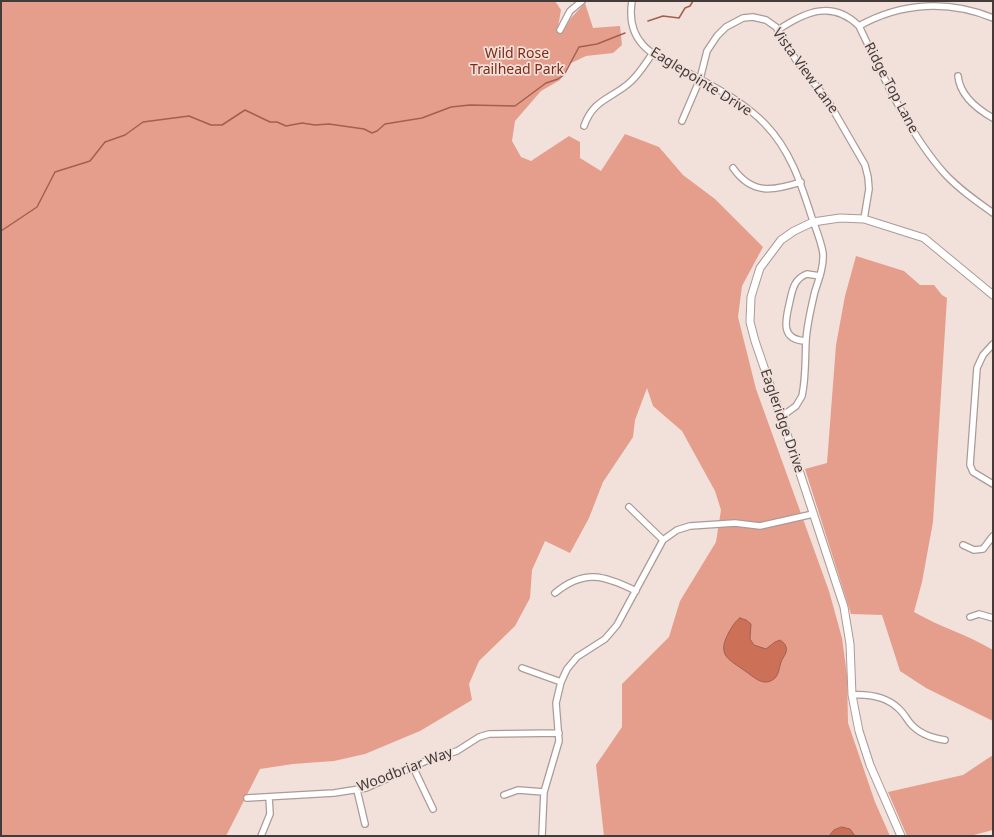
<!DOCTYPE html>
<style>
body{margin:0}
#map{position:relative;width:994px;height:837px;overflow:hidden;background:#f2e0db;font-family:"Noto Sans",sans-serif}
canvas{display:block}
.frame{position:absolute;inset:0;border:2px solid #423b39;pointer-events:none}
</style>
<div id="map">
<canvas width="994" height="837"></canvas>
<div class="frame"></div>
</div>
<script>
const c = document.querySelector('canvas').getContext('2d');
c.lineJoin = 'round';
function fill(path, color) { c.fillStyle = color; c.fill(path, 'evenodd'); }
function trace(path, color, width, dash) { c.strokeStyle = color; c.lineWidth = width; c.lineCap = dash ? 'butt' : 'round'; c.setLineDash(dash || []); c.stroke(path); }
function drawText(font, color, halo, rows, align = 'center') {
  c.font = font + ' "Noto Sans",sans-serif'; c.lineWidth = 3.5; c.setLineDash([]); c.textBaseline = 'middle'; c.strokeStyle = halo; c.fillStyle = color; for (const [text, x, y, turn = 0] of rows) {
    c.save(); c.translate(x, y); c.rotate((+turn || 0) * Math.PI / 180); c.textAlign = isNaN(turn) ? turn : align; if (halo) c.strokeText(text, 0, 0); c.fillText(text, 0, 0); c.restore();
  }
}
fill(new Path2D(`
 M1,1H555L561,10L558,27L563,31L571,18L585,3L593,28L620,26L622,45L613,53L586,56L569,64L560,80L541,91L515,121L512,141L521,157L531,161L569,136L580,142V158L601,171L625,134L659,147L683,175L715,199L763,247L742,286L738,317L756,389L829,591L842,638L847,675L848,723L875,802L890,836H604L596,765L622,727V684L669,637L680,601L716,542L721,510L715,491L682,431L653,406L647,388L635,420L633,437L603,482L589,518L570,553L545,541L532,570L530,598L515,626L479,661L469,684L472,700L420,731L365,754L334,761L293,764L260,769L226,836H1Z
 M856,256L904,271L920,285H934L942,295L947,298L933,522L922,582L914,612C940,627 968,635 993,650V721L926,688L900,671L882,615L851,614L805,469L827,463L836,345L845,296Z
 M993,755V830L970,836H907L888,792L963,775Z`), '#e59e8c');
const water = new Path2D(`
 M740,618L746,620L751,624L750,639L754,645L766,649L775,642L780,640C788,645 788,651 783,658C779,664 780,673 775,678C764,688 754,677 745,671C729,659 716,656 729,632C732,627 735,621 740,618Z
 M842,827L850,829L855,836H829L834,830Z`);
fill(water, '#cd7058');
trace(water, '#a3604f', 1);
trace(new Path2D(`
 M648,21L663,16L679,18L685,8L690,6L693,1
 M1,231L37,207L55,172L90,161L105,142L125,135L143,122L189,116L211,125H222L245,110L270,122H277L286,126L302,123L315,125L329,124L364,129L372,133L377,131L385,124L422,118L451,107L470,105L515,106L546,83L558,79L564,75L579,47L597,44L625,33`), '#a3604f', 1.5);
const minor = new Path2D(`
 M632,1C624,51 665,59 698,78C722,91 747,105 765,124C791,151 801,184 812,218C816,229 821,241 823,253C824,266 819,279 815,291C811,308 807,324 806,341C805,359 806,378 802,396L796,406L781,417
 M859,26C902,2 949,0 993,18
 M560,30L570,11L582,1
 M778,30C806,11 833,0 859,26C882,74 909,134 945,174C959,189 976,201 993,213
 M958,76C960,96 977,109 993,118
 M682,121L700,79L707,51L717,36L726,27L743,18L753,17L766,20L776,27L796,60L828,101L865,165L868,177L869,189L864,219
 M584,126C593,100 610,99 628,84C638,76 645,64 652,54
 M733,168C752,195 773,191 801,182
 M806,341C781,340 785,322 789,305C792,292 793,279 807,274L820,276
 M993,344L983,355L977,368L970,465L973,472L993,484
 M629,507L663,540
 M963,545L974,550L983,549L993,536
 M555,593C584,569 604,575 636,591
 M970,617L979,614L993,618
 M522,668L561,682
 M852,695C869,694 885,696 898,708C903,712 906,718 910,723C919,734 931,738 945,740
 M413,767L433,809
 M357,790L365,824
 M504,795L518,790L544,792
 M247,798L334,793L366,788L428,760L457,751L479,737L489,734L559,733
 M261,836L270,814L269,797
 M542,836L544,792L559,741L556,703L561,682L567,669L577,657L605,639L617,625L663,540L677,530L690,526L735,523L760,526L813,514`);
const major = new Path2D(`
 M901,836L870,765L859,731L852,695L850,644L844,607L793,452L755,341L750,322L751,297L760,268L781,240L794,231L813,222L840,218L864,219L924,238L993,295`);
trace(minor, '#ac9a96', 8);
trace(major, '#ac9a96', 9);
trace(minor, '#fff', 5.5);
trace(major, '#fff', 7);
drawText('14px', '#7f2a13', '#f2e0db', [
 ["Wild Rose",517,54],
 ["Trailhead Park",517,70]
]);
drawText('14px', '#423b39', '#f2e0db', [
 ["Vista View Lane",805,71,54],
 ["Eaglepointe Drive",701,82,32],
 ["Ridge Top Lane",891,88,62],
 ["Eagleridge Drive",782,421,71],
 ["Woodbriar Way",405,770,-21]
]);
</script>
